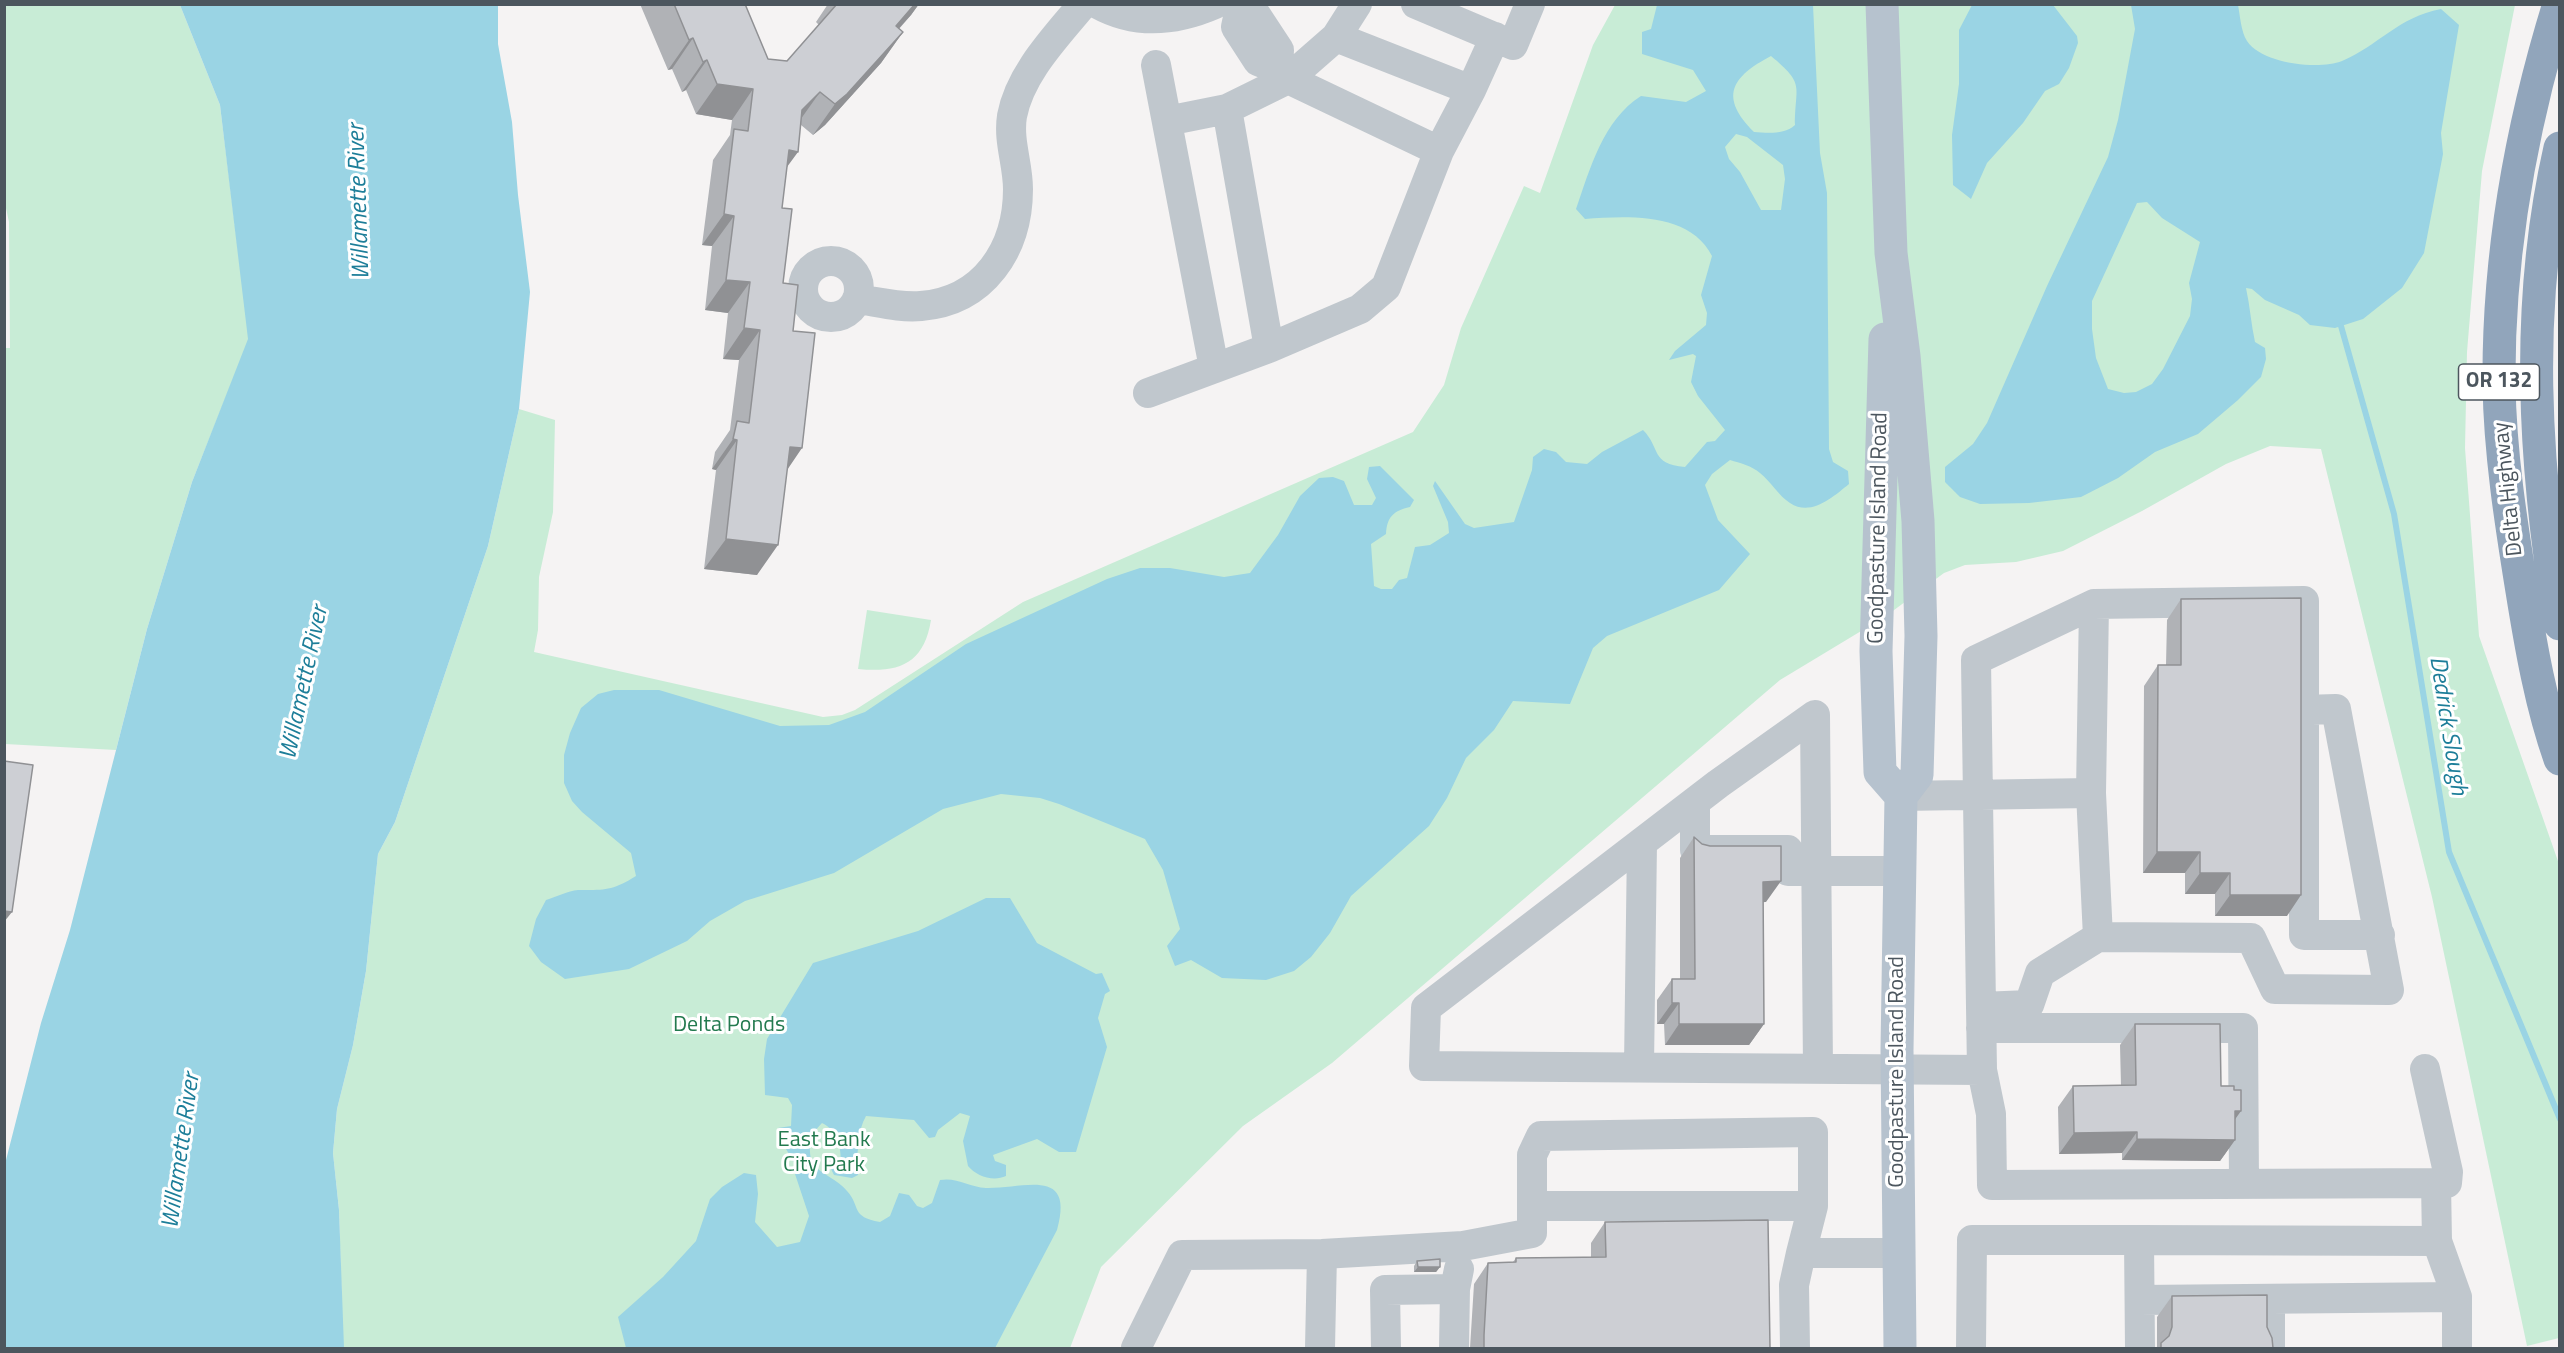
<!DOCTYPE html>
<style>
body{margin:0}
#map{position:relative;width:2564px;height:1353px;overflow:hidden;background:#f5f3f3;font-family:"Titillium Web",sans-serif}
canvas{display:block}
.frame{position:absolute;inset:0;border:6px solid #4c565e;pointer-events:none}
</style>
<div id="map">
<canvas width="2564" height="1353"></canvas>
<div class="frame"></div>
</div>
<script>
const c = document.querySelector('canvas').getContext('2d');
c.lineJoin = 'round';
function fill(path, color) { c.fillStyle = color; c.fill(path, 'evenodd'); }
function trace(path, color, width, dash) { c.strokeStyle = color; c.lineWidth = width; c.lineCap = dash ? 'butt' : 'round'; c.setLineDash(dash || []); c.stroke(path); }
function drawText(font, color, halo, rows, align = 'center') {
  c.font = font + ' "Titillium Web",sans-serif'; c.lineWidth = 6; c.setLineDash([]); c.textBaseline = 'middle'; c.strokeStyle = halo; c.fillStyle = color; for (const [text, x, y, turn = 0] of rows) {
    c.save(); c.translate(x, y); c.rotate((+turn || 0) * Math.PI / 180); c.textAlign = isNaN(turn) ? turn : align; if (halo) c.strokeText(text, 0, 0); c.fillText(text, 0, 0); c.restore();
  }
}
fill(new Path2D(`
 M5,5H180L220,105L249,339L192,482L147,629L116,750L5,744L4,348H10L9,222L4,199Z
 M1615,5H2515L2482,171L2467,352L2465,448L2479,636L2559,864V1338L2527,1346L2432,897L2321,449L2270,446L2226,464L2142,511L2063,551L2016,562L1965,565L1944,573L1886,616L1780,680L1332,1063L1243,1126L1101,1267L1070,1348H343L339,1210L333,1153L337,1109L353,1045L366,971L378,854L395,822L488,546L519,409L555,420L553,512L539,577L538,630L534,652L823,717L842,715L855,710L1023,602L1413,432L1444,385L1461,328L1524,186L1540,193L1593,45Z
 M867,610L931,620C924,664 899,673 858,669Z`), '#c8ecd6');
fill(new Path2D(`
 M180,5H498V44L512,122L518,195L530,292L519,409L488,546L395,822L378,854L366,971L353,1045L337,1109L333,1153L339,1210L344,1348H5V1164L41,1023L70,930L147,629L192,482L248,339L220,105Z
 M1657,5H1813L1820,153L1827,193L1829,449L1833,462L1848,471L1849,484C1833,497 1811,517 1790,503C1779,496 1771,482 1760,473C1752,466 1740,463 1730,460L1712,474L1705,485L1718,520L1750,554L1719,590L1607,636L1593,648L1570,704L1513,701L1494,730L1466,758L1447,798L1429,826L1351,896L1330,933L1311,957L1294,971L1266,980L1222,978L1191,960L1175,966L1167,946L1180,929L1163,870L1145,839L1059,804L1040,798L1001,794L943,809L834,873L745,901L710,921L687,941L629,969L565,979L541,962L529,946L536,919L546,900C556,897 568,891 578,890C605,890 612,891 636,876L631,853L582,812L572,801L564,783V755L570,733L581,708L598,694L614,690H659L780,726L829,725L865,712L966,644L1107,579L1140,568H1170L1224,577L1250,573L1278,535L1300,496L1319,478L1333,477L1344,481L1354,505H1372L1376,498L1367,479L1369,467L1380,466L1414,500L1410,507C1393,511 1387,517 1386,534L1371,544L1374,586L1381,589H1392L1399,580L1407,578L1415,547L1430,545L1449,533L1448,522L1433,486L1435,481L1465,524L1474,528L1514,522L1532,470L1533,457L1544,449L1556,452L1566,462L1587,464L1602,452L1643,430C1661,448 1650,464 1685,467L1707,442L1715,441L1725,430L1698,396L1691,382L1696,356L1693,354L1669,360L1675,351L1706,325L1707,313L1701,295L1712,256C1690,212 1627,216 1585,219L1576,209C1590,169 1603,120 1641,96L1686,102L1706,91L1693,70L1642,54V32L1651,29ZM1771,56C1806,85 1795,85 1795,125C1784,135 1767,133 1754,132C1719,97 1731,77 1771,56ZM1736,134L1747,137L1783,165L1785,179L1781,210H1761L1740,172L1729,159L1725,147Z
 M1972,5H2053L2077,36L2078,43L2069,68L2059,84L2045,91L2023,123L1987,163L1971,199L1953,185L1952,135L1959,84V30Z
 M2131,5H2238C2240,15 2241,32 2247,41C2262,64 2319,70 2342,61C2378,46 2398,17 2441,9L2459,25L2441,133L2443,154L2424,253L2402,288L2363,319L2335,328L2310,325L2299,315L2265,300L2252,289L2246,288C2250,306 2251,324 2255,342L2265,348L2266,359L2261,377L2238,400L2198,434L2155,452L2118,478L2081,497L2029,503L1980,504L1960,497L1945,482V467L1973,444L1987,423L2047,286L2108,157L2118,120L2135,29ZM2147,202L2162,218L2200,242L2189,283L2192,299L2190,316L2163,369L2152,384L2136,392L2124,393L2108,389L2096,358L2092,329V301L2137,203Z
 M986,898H1010L1037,943L1096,974L1102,973L1110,991L1105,994L1098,1018L1107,1047L1076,1152H1059L1037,1139L993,1155L995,1161L1006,1165V1176C993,1182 976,1176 968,1166L963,1141L970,1116L960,1113L938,1130L935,1137L929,1138L914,1120L866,1116C857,1131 861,1146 855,1162L859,1168L858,1175L852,1178L834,1175L831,1169L841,1160C840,1143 838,1131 822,1123C809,1136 808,1146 812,1164C822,1174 838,1180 847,1191C861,1206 850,1217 880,1222L890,1216L899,1193L909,1195L917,1206L923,1208L932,1203L940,1180C957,1177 969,1187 986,1188C1023,1189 1075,1166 1057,1230L995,1348H626L618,1317L663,1277L696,1241L710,1199L722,1187L744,1173L756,1175L758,1194L755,1222L777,1247L800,1242L809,1216L795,1174L797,1167L778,1136V1128L791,1126L792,1105L788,1098L765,1095L764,1059L767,1039L813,963L918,931Z`), '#9ad4e4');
trace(new Path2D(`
 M2341,326L2394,514L2449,852L2560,1119`), '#9ad4e4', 6);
trace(new Path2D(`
 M1098,4C1136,25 1176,21 1215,4
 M1234,4L1239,13L1256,15L1279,50L1278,69
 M1416,4L1513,45L1530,4
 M1336,37L1357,4
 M1156,65L1214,368
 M1471,90L1495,37
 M1227,109L1269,348L1360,309L1386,287L1439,151L1471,90L1336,37L1288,79L1439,151
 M1167,121L1227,109L1288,79L1278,69L1258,61L1236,27L1239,13
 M803 289a28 28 0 1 1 56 0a28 28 0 1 1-56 0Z
 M857,299C878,302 900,308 921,306C984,301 1018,249 1018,189C1018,164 1008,141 1012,116C1020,73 1056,37 1083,4
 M1148,393L1269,348
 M2094,604L1976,660L1981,1007L2029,1005L2040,973L2098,937
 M2091,793L2094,604L2304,601V935H2380
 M1901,796L2091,793L2098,937L2251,938L2275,989L2389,990L2336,709L2304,710
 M1695,803V850H1788V871H1899
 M1981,1028H2243L2244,1184
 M1639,1066L1642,843
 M1818,1069L1815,715L1718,784L1426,1008L1424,1066C1610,1066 1796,1070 1982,1070L1981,1007
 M1982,1070L1991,1114L1992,1185L2447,1183L2448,1172L2425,1069
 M2139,1240L2437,1241L2436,1183
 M2437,1241L2457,1297
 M1801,1253L1813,1206V1132L1541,1136L1532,1155V1206H1813
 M2140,1300L2457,1297V1348
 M1136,1348L1182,1255L1322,1254L1463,1246L1532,1233V1206
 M1320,1348L1322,1254
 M1386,1348L1385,1290L1455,1289
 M1454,1348L1455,1289L1459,1269
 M1795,1348L1794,1285L1801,1253H1899
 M1971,1348L1972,1240H2139L2140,1348
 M2270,1348V1299`), '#c0c7cd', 30);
trace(new Path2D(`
 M1882,4L1891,253L1904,356L1918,521L1921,636L1917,775L1901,796L1897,1050L1900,1348
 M1885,339L1876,651L1880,772L1901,796`), '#b6c2ce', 33);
trace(new Path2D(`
 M2559,4C2521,127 2498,255 2499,384C2500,453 2511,523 2522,591C2531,647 2541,705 2560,759
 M2560,148C2524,307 2534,465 2560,624`), '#91a5bb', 33);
fill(new Path2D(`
 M640,4H745L768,59L787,61L819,25L816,22L828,4H919L911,15L899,29L903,32L881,63L825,125L813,135L801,125L787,167L782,208L783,283L793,331L787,469L757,575L704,569L716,470L712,469L715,452L730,430L739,360L723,359L728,313L705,310L712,246L702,245L713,160L730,135L732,120L696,114L686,90L682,92L672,69L668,70Z
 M2181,599L2287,916H2215V894H2185V873H2143L2144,686L2158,665H2166L2167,620Z
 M1694,837L1766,902H1763L1764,1024L1749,1045H1665L1664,1024H1657V1000L1672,979H1680V858Z
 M2135,1024L2221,1086L2235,1120V1140L2220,1161L2122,1160V1153L2059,1154L2058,1107L2073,1086L2121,1085L2120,1045Z
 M1605,1222L1770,1348H1470L1474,1284L1488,1263L1513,1262L1516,1258L1591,1257V1243Z
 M1417,1261L1440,1267L1436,1272H1414V1266Z
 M2172,1296L2267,1327L2273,1348H2157V1317Z`), '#b0b2b6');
fill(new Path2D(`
 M915,4H919L911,15L874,56L896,26Z
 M903,32L881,63L825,125L813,135L835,104Z
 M693,38L672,69L668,70L689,40Z
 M707,60L686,90L682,92L703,62Z
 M717,84L753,89L732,120L696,114Z
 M820,92L798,123L802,110Z
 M789,150L798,152L776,182Z
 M724,214L734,216L712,246L702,245Z
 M726,280L750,282L728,313L705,310Z
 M744,328L760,330L739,360L723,359Z
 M733,439L737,440L716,470L712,469Z
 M790,447L802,448L781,479Z
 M726,539L778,545L757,575L704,569Z
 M2157,852H2200L2185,873H2143Z
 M2200,873H2230L2215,894H2185Z
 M1781,881L1766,902L1748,903L1763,882Z
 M2230,895H2301L2287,916H2215Z
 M4,911L12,912L4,922Z
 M1672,1003H1679L1664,1024H1657Z
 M1679,1024H1764L1749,1045H1665Z
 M2235,1111H2241L2226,1132Z
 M2137,1132L2122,1153L2059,1154L2074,1133Z
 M2137,1139L2235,1140L2220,1161L2122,1160Z
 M1418,1267H1440L1436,1272H1414Z`), '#909194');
const building = new Path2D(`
 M674,4H745L768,59L787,61L837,4H915L896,26L903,32L847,94L835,104L820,92L802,110L798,152L789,150L782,208L792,209L783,283L798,285L793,331L815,333L802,448L790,447L778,545L726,539L737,440L733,439L737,421L749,423L760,330L744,328L750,282L726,280L734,216L724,214L734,129L748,131L753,89L717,84L707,60L703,62L693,38L689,40Z
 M2301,598V895H2230V873H2200V852H2157L2158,665H2181V599Z
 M4,761L33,765L12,912L4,911Z
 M1694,837L1702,844L1710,846H1781V881L1763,882L1764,1024H1679V1003H1672V979H1695Z
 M2135,1024H2220L2221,1086H2234V1090H2241V1111H2235V1140L2137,1139V1132L2074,1133L2073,1086L2136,1085Z
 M1768,1220L1770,1348H1484V1335L1488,1263L1516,1262V1258L1606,1257L1605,1222Z
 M1440,1259V1267H1418L1417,1261Z
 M2267,1295V1327L2272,1338L2273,1348H2161V1343L2169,1336L2172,1327V1296Z`);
fill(building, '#cdcfd4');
trace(building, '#909194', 1.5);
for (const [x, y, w] of [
 [2499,382,81]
]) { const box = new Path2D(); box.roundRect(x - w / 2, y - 18, w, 36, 4.5); c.fillStyle = '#fff'; c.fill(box); trace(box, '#4c565e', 1.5); }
drawText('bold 21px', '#4c565e', null, [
 ["OR 132",2499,382]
]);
drawText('22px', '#4c565e', '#fff', [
 ["Delta Highway",2509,489,-96],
 ["Goodpasture Island Road",1879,528,-89],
 ["Goodpasture Island Road",1898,1072,-90]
]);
drawText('22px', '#237a4f', '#fff', [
 ["Delta Ponds",729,1026],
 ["East Bank",824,1141],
 ["City Park",824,1166]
]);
drawText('italic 24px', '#1d7e99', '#fff', [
 ["Willamette River",360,202,-92],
 ["Willamette River",305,683,-78],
 ["Dedrick Slough",2447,726,81],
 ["Willamette River",182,1151,-82]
]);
</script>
